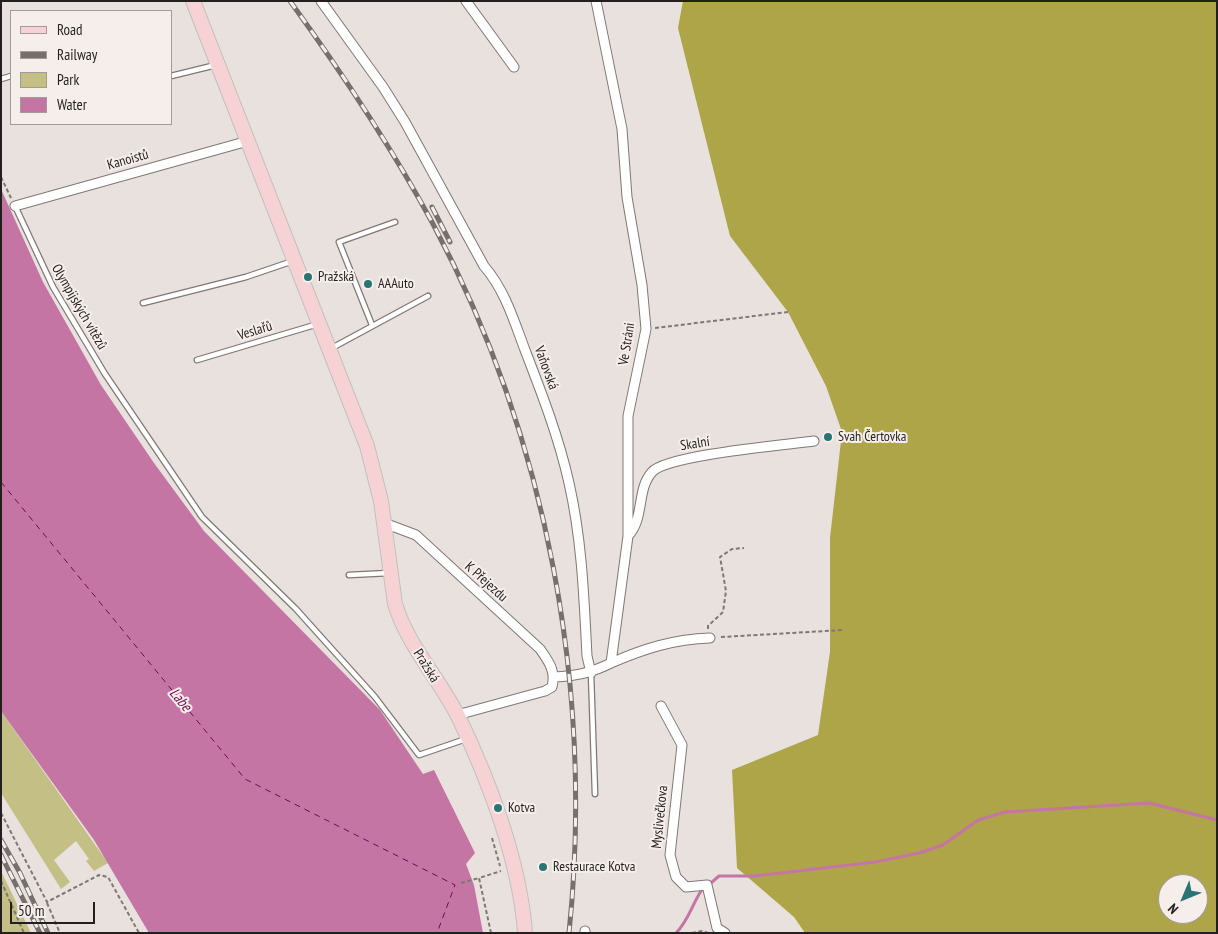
<!DOCTYPE html>
<meta charset="utf-8">
<style>
body{margin:0}
#map{position:relative;width:1218px;height:934px;overflow:hidden;background:#e9e1dd;font-family:"PT Sans Narrow",sans-serif}
canvas{display:block}
.frame{position:absolute;inset:0;border:2px solid #221f1e;pointer-events:none}
.legend{position:absolute;left:10px;top:10px;width:162px;height:115px;box-sizing:border-box;background:#f6eeeb;border:1px solid #a19b99;margin:0;padding:6px 9px;list-style:none;font-size:15px;color:#221f1e}
.legend li{display:flex;align-items:center;gap:10px;height:25px}
.legend b{width:25px;border:1px solid #a19b99}
.north{position:absolute;left:1158px;top:874px;width:50px;height:50px;box-sizing:border-box;background:#f6eeeb;border:1px solid #a19b99;border-radius:50%;rotate:225deg;font-size:14px;font-weight:700;line-height:20px;text-align:center;color:#221f1e}
.north::after{content:'';display:block;margin:auto;width:18px;height:22px;background:#2a7473;clip-path:polygon(50% 0,100% 100%,50% 72%,0 100%)}
.scale{position:absolute;left:10px;top:902px;width:85px;height:22px;box-sizing:border-box;border:2px solid #221f1e;border-top:0;padding-left:6px;font-size:15px;line-height:18px;white-space:nowrap;color:#221f1e;-webkit-text-stroke:4px #f6eeeb;paint-order:stroke}
</style>
<div id="map">
<canvas width="1218" height="934"></canvas>
<div class="frame"></div>
<ul class="legend">
<li><b style="height:6px;background:#f7d2d5"></b>Road</li>
<li><b style="height:6px;background:#75706e"></b>Railway</li>
<li><b style="height:14px;background:#c4bf84"></b>Park</li>
<li><b style="height:14px;background:#c475a4"></b>Water</li>
</ul>
<div class="north">N</div>
<div class="scale">50 m</div>
</div>
<script>
const c = document.querySelector('canvas').getContext('2d');
c.lineJoin = 'round';
function fill(path, color) { c.fillStyle = color; c.fill(path, 'evenodd'); }
function trace(path, color, width, dash) { c.strokeStyle = color; c.lineWidth = width; c.lineCap = dash ? 'butt' : 'round'; c.setLineDash(dash || []); c.stroke(path); }
function drawText(font, color, halo, rows, align = 'center') {
  c.font = font + ' "PT Sans Narrow",sans-serif'; c.lineWidth = 4; c.setLineDash([]); c.textBaseline = 'middle'; c.strokeStyle = halo; c.fillStyle = color; for (const [text, x, y, turn = 0] of rows) {
    c.save(); c.translate(x, y); c.rotate((+turn || 0) * Math.PI / 180); c.textAlign = isNaN(turn) ? turn : align; if (halo) c.strokeText(text, 0, 0); c.fillText(text, 0, 0); c.restore();
  }
}
fill(new Path2D(`
 M1,711L108,863L94,871L86,861L89,859L76,841L54,860L70,882L61,889L1,793Z
 M1,871L31,933H1Z`), '#c4bf84');
fill(new Path2D(`
 M683,1H1217V933H805L794,917L737,868L732,770L818,735L830,652V538L842,432L826,386L788,312L730,236L678,28ZM1168,884H1198V914H1168Z`), '#ada547');
fill(new Path2D(`
 M1,189L43,282L101,385L154,463L204,531L380,710L423,774L434,770L475,853L466,864L474,885L483,933H149L94,840L1,711Z`), '#c475a4');
trace(new Path2D(`
 M711,883L719,876H755L875,862L919,853L943,845L978,820L1005,812L1149,803L1217,820
 M676,933C688,921 692,905 701,891`), '#c475a4', 3);
trace(new Path2D(`
 M1,482L245,779L455,885L437,933`), '#6d0b50', 1, [6, 5]);
const lane = new Path2D(`
 M171,76L216,65
 M1,79L11,76
 M15,206L53,287L105,374L202,517L296,609L375,697L419,755L466,739
 M143,303L246,277L293,261
 M372,325L339,242L395,222
 M330,349L428,296
 M197,360L318,324
 M349,575L389,573
 M591,673L595,794`);
const street = new Path2D(`
 M321,1L383,87L405,122L484,266C505,290 514,321 525,350C542,394 559,438 569,483C582,540 584,598 587,656L591,673
 M466,1L514,67
 M15,206L248,141
 M384,523L416,535L540,649C549,662 556,671 552,687L545,691L457,715
 M628,536C645,518 636,490 652,472C667,455 785,445 814,441
 M611,663C643,649 674,639 710,638
 M554,677C576,676 591,673 611,663L628,536V416L646,329L642,285L627,197L622,129L596,1
 M661,706L682,745L670,855L676,877L686,887L707,885L717,928L725,933
 M585,931V933`);
const primary = new Path2D(`
 M193,1L367,446L381,501L395,604C408,646 438,677 458,716C489,780 520,862 525,933`);
trace(lane, '#7f7875', 7);
trace(street, '#7f7875', 11);
trace(primary, '#c1c0c0', 16);
trace(new Path2D(`
 M1,177L11,198
 M655,328L788,312
 M708,629V626L723,612L726,591L720,557L732,549L744,548
 M721,637L843,630
 M1,813L47,902L99,875L108,877L139,933
 M492,838L500,866
 M1,881L24,933
 M461,883L479,878
 M47,903L60,933
 M491,933L479,878L501,871
 M692,933L702,931L708,933`), '#7d7875', 2, [4, 2.5]);
trace(lane, '#fff', 4.5);
trace(street, '#fff', 9);
trace(primary, '#f7d2d5', 14);
const rail = new Path2D(`
 M290,1C342,73 391,146 433,224C548,440 594,691 569,933
 M432,207L450,242
 M1,840L20,873L48,933
 M1,855L40,933`);
trace(rail, '#75706e', 5);
trace(rail, '#f6eeeb', 3, [9]);
for (const [x, y, r, color] of [
 [308,277,5,"#2a7473"],
 [368,284,5,"#2a7473"],
 [828,437,5,"#2a7473"],
 [498,808,5,"#2a7473"],
 [543,867,5,"#2a7473"]
]) { const dot = new Path2D(); dot.arc(x, y, r, 0, 2 * Math.PI); c.fillStyle = color; c.fill(dot); trace(dot, '#f6eeeb', 2); }
drawText('14px', '#221f1e', '#f6eeeb', [
 ["Kanoistů",128,160,-16],
 ["Olympijských vítězů",79,307,60],
 ["Veslařů",255,331,-17],
 ["Ve Stráni",627,344,-81],
 ["Vaňovská",546,368,70],
 ["Skalní",695,444,-9],
 ["K Přejezdu",486,582,42],
 ["Pražská",426,666,58],
 ["Myslivečkova",660,817,-84]
]);
drawText('14px', '#221f1e', '#f6eeeb', [
 ["Pražská",318,277],
 ["AAAuto",378,284],
 ["Svah Čertovka",838,437],
 ["Kotva",508,808],
 ["Restaurace Kotva",553,867]
], 'left');
drawText('italic 15px', '#6d0b50', '#f6eeeb', [
 ["Labe",180,700,50]
]);
</script>
